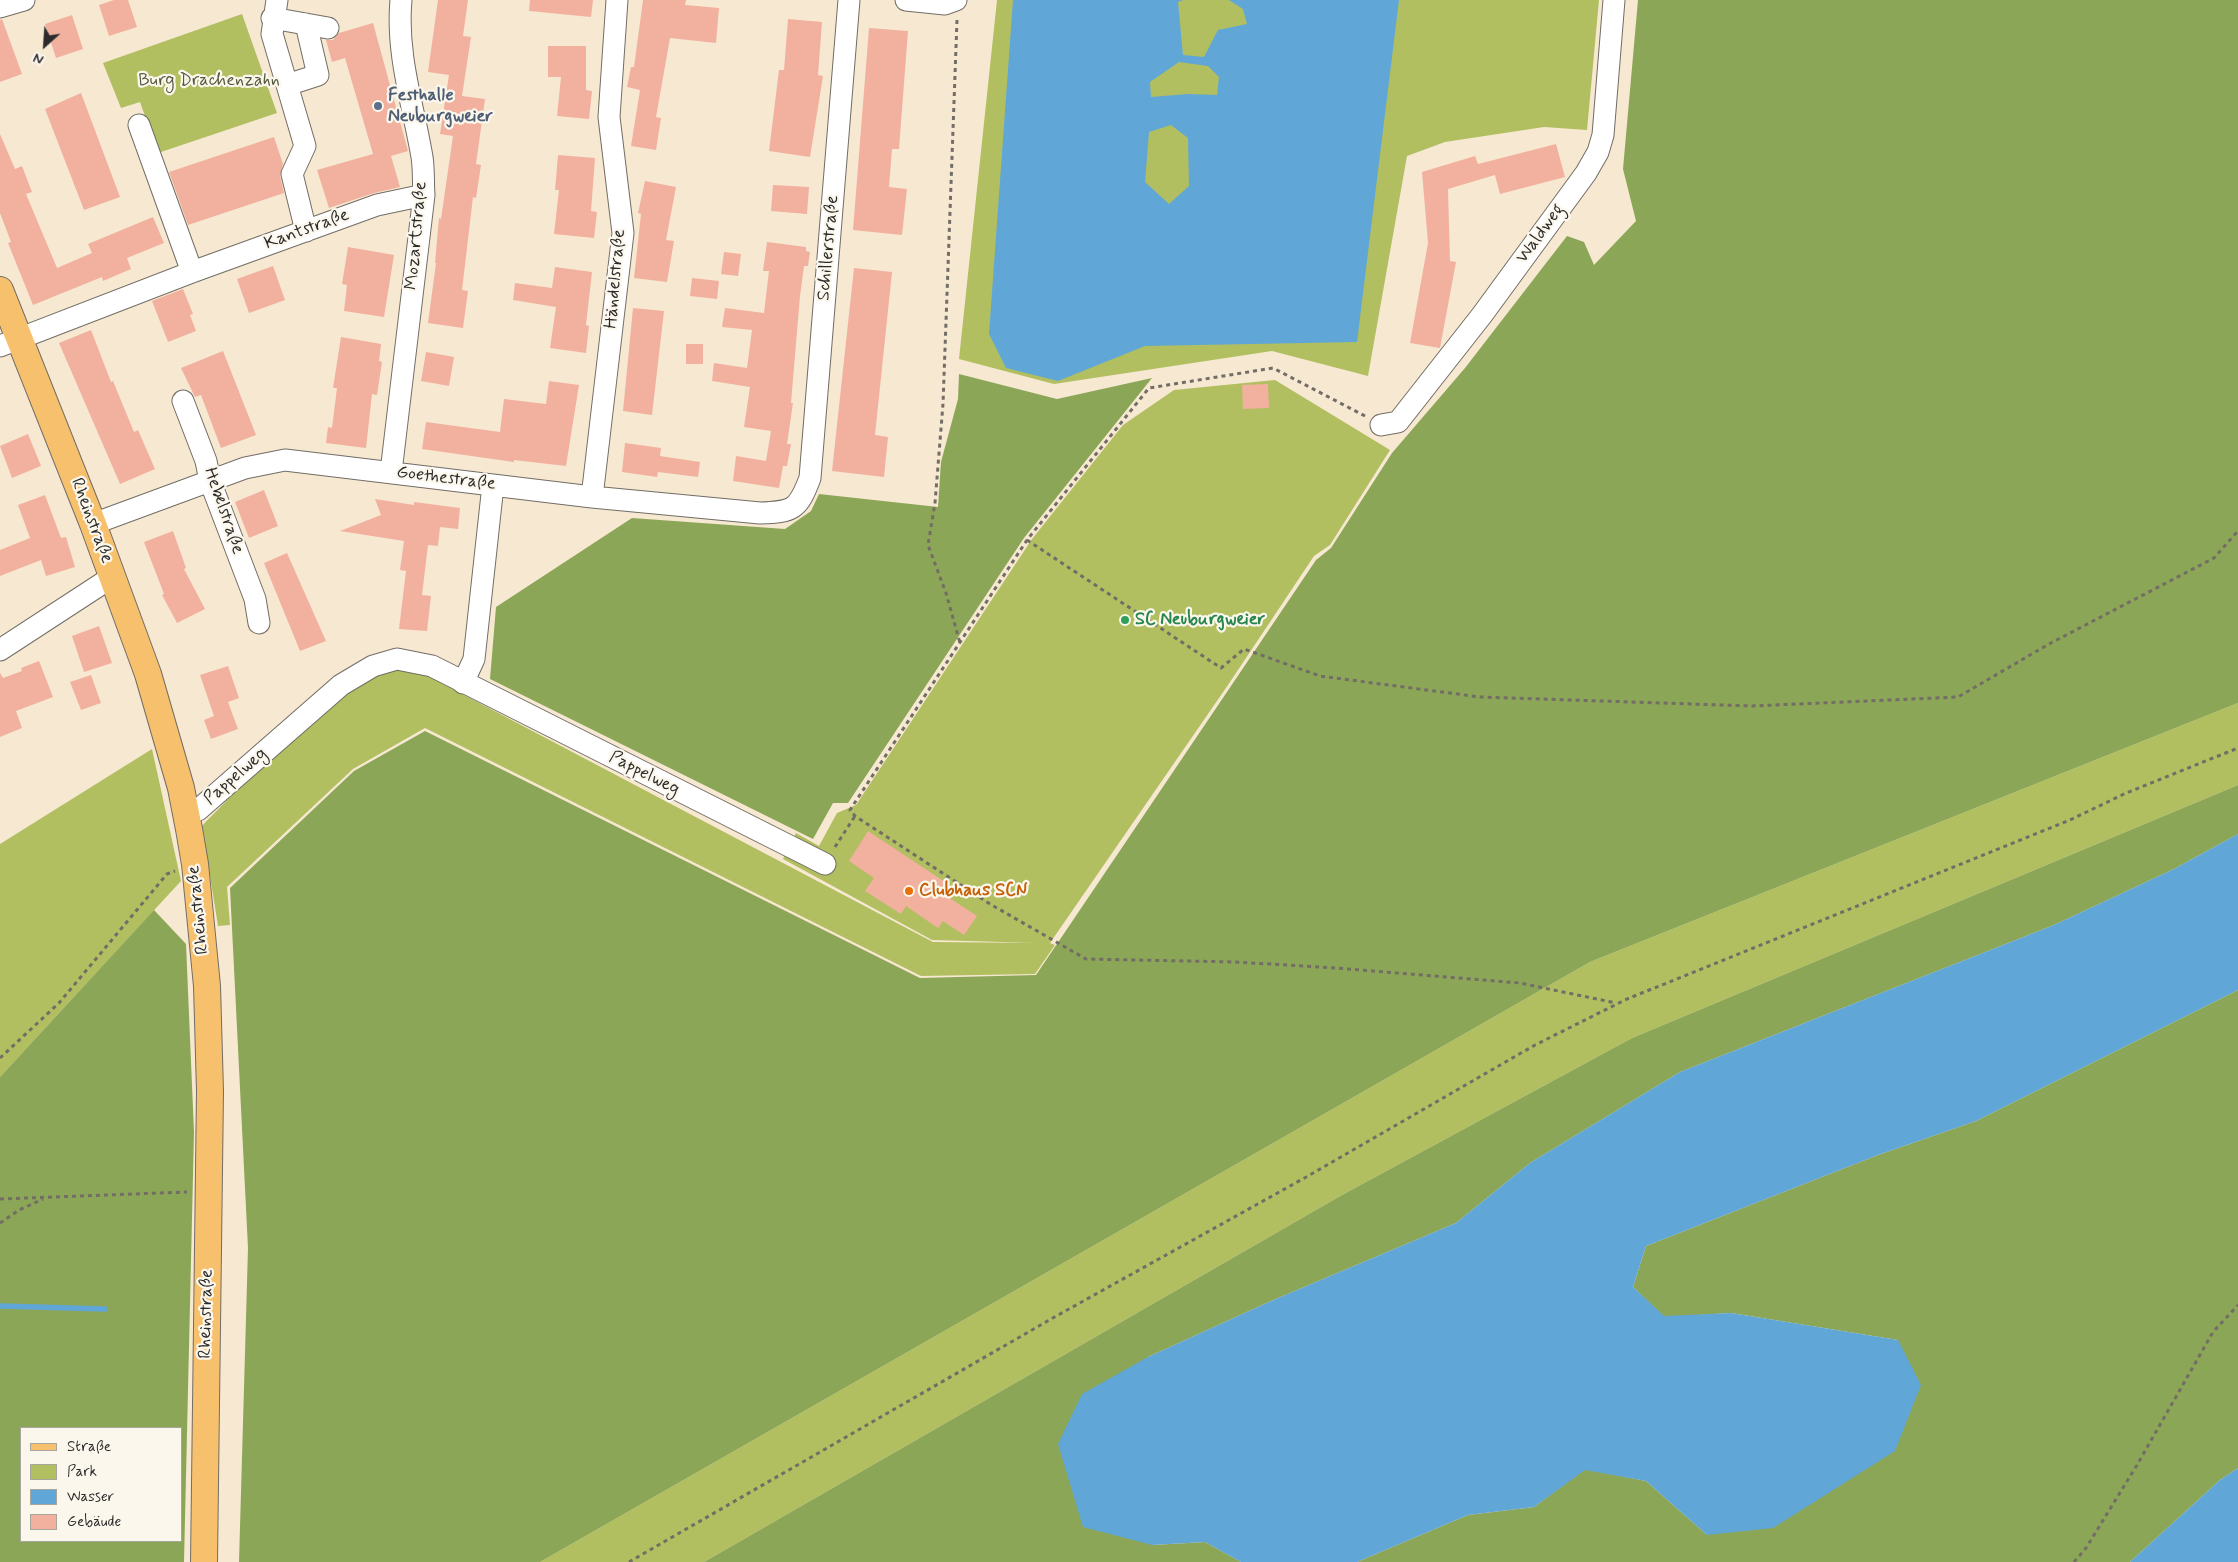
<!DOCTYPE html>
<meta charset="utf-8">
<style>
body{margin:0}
#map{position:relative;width:2238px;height:1562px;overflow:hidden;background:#f7e8d2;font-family:Mynerve,sans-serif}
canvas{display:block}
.legend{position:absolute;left:20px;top:1427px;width:162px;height:115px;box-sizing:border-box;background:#fbf7ec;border:1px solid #a8a59f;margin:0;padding:6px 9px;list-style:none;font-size:15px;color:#2b2b2b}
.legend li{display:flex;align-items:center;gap:10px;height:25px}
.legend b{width:25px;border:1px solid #a8a59f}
.north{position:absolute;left:20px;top:20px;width:50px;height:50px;-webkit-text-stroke:4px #fbf7ec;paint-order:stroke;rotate:206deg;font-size:14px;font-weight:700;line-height:20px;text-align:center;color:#2b2b2b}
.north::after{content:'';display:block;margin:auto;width:18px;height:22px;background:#2b2b2b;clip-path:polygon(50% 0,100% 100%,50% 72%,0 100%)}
</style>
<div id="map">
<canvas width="2238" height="1562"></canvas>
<ul class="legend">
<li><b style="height:6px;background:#f7c06c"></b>Straße</li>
<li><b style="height:14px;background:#b1bf61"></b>Park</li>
<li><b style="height:14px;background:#60a6d6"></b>Wasser</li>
<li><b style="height:14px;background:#f2b19f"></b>Gebäude</li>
</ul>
<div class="north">N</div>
</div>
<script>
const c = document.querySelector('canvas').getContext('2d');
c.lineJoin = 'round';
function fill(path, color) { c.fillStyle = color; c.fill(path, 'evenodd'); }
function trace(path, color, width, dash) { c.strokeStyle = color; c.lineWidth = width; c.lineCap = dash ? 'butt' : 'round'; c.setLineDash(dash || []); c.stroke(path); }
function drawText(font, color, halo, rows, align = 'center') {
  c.font = font + ' Mynerve,sans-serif'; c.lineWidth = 4.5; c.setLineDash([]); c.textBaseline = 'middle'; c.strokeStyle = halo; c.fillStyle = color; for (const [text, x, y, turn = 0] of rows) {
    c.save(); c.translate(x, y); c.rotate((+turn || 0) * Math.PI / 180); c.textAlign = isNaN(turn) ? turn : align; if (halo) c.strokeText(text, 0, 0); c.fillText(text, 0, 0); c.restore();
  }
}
fill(new Path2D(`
 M997,0H1599L1587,130L1544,127L1445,142L1407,156L1368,376L1272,351L1054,384L959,359Z
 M242,14L277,113L158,153L140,102L121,108L103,63Z
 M1275,380L1390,450L1330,545L1314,556L1228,685L1050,943L1055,945L1035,974L921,976L425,728L353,769L227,887L230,925L218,926L202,826C241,786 342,680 394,670C404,668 418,674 428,676L933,942L1036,943L932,940L783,859L796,833L819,846L837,813L856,805L1032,539L1123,425L1174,390Z
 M2238,703V785L1632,1038L1342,1195L704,1562H540L1590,962Z
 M152,749L181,881L0,1077V844Z`), '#b1bf61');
fill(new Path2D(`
 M1638,0H2238V703L1590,962L540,1562H239L248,1248L230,888L354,771L425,731L920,978L1036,975L1316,560L1331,548L1392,453L1465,368L1567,236L1584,242L1594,265L1636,221L1623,169Z
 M959,374L1057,399L1152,378L1024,538L848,803H833L813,839L490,679L496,607L632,518L785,529L811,511L819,494L938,507L941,462L958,399Z
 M2238,785V834L2174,869L2054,925L1680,1072L1530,1163L1456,1223L1271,1301L1148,1357L1152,1545L1205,1542L1241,1562H704L1342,1195L1632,1038Z
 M154,910L186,944L194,1132L184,1562H0V1077ZM21,1428H181V1541H21Z
 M2238,990V1468L2220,1480L2130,1562H1357L1468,1515L1534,1507L1585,1469L1646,1481L1707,1535L1898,1340L1731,1313L1664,1317L1633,1287L1646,1246L1878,1155L1976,1121Z`), '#8ca657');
fill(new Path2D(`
 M1013,0H1183L1178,2L1183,55L1204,57L1218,30L1247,24L1243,9L1229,0H1399L1357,342L1145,346L1058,381L1006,368L989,334ZM1179,62L1208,66L1219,77L1217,95L1188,94L1151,97L1150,82ZM1171,125L1188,138L1189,186L1169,204L1145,182L1149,132Z
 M2238,834V990L1976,1121L1878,1155L1646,1246L1633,1287L1664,1316L1731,1313L1898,1340L1921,1385L1895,1451L1773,1528L1707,1535L1646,1481L1585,1470L1534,1507L1468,1515L1357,1562H1241L1205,1542L1152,1545L1083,1527L1058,1444L1082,1394L1148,1357L1271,1301L1456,1223L1530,1163L1680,1072L2054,925L2174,869Z
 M2238,1468V1562H2130L2220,1480Z`), '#60a6d6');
trace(new Path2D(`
 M0,1306L105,1309`), '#60a6d6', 5.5);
fill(new Path2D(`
 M114,0H128L137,27L109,36L99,5Z
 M438,0H468L463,36L471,37L462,96L485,99L476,164L481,165L476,198L473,197L462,290L468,291L463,328L428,323L436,263H435L439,218L441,219L453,136L440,134L449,75L428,72Z
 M530,0H593L591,17L529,11Z
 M643,0H686L685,5L719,8L716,43L670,38L656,117L661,118L656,150L631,146L640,90L627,87L631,67H634Z
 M72,15L83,49L56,58L45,24Z
 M2,19L22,74L0,82V20Z
 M788,19L822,22L818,75L823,76L810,157L769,151L779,70H784Z
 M373,23L408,151L391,156L400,187L374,193L329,208L317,170L373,154L345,58L332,62L326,40H333L339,33Z
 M869,28L908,31L899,149H892L889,187L907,189L902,235L853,230Z
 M548,46H586V90L592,91L589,119L557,116L561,77H548Z
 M81,93L120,197L84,210L45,109Z
 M0,134L15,169L22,166L32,192L26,194L57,268L92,253L88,244L153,217L164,243L127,258L131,269L103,281L102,277L33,305L8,243L11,242L0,213Z
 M274,137L283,164L280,176L284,193L188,225L169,172Z
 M1556,144L1565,177L1500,194L1495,175L1448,189L1450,261L1456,262L1440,348L1410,343L1428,243L1422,172L1475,156L1478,164Z
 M558,155L595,158L591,211L597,212L594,238L554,234L559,190H555Z
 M645,181L676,187L666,240L674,241L667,282L634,278L641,214L638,213Z
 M773,185L809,187L807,214L771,211Z
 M767,242L806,247V251L810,252L808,266H804L800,296L791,403H793L787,444H791L787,466H783L779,488L733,481L736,456L766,461L771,431L744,427L750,387L712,381L714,363L747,368L752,330L722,327L725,308L764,313L769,271H763Z
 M348,247L394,255L384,317L344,311L347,285L342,284Z
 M724,252L741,254L738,276L721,274Z
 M273,266L285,300L249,313L237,279Z
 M555,267L592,272L586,325L589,326L586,353L550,348L556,307L513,300L515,283L552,288Z
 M854,268L892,272L875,435L888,437L884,477L832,471Z
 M692,278L719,281L717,299L690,296Z
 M183,289L193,314L190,315L196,331L168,342L152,301Z
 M633,308L664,311L652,415L623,411Z
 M91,330L111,382L113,381L134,432L138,430L155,469L120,484L59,343Z
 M341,337L381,344L379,361L382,362L377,395L372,394L366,448L326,443L328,427L332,428L337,388H333Z
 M686,344H703V364H686Z
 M223,351L256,435L221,448L201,395L195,397L181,368Z
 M426,352L454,357L449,386L421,381Z
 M549,381L579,385L566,466L514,460V462L422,449L426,422L500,432L504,399L546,404Z
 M1268,384L1269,408L1243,409L1242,385Z
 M28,434L41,466L12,478L0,446Z
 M625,443L661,448L660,456L700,462L698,477L658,472L657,477L622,472Z
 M264,490L278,526L249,538L235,502Z
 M45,495L61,538L66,537L75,567L46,576L41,560L0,576V550L30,538L18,505Z
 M375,499L414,505V502L460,508L458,529L440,527L438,546L428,545L422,595L431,596L427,631L399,629L406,571L400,570L404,541L340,531L381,515Z
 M173,531L186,568L184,569L205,609L177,623L162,595L164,594L144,542Z
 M287,553L326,641L300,651L264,563Z
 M99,626L112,663L84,672L72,636Z
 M39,661L53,697L16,711L22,728L0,737V673L3,678L22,671L21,668Z
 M228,666L239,698L228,702L238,729L211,739L204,720L214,716L200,675Z
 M91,675L101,703L81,710L70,682Z
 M868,831L945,882L939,891L977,916L964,935L943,921L938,928L906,906L901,914L865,891L874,878L849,861Z`), '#f2b19f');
const minor = new Path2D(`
 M277,0L272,34L305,146L292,174L306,231
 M906,0L945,4L956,0
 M0,7L24,0
 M272,18L328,28
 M287,85L318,75L306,24
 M139,125L192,272
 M0,346L192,272L377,205L424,195
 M183,401L206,461L210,481L255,599L259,623
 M1381,425L1398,422L1482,315L1586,173L1598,152L1603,135L1614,0
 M391,472L424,195C423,182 424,169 422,157C413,104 396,54 401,0
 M592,497L623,233L609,117L617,0
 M93,524L245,468L285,460L592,497L760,513C793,512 798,510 810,478L849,0
 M0,650L112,577
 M463,683L474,659L493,485
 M186,815L198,810L341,685L373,666L397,659L432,666L825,864`);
const major = new Path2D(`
 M0,290L93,524L148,674L181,788L189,829L195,864L207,986L210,1091L204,1562`);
trace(minor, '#726d65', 23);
trace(major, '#726d65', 28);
trace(new Path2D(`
 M957,20L943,404L935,503L928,545L946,593L960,643
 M1365,416L1273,368L1149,388L1027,540L850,810L855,816L990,904L1086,959L1236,962L1336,968L1520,983L1616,1003
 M1027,540L1221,668L1244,649L1320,676L1480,697L1752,706L1958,697L2049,644L2214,558L2238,531
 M835,847L855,816
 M0,1058L59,1003L167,874L175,871
 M0,1199L187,1192
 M0,1223L19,1210L43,1199
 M629,1562L1051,1319L1308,1176L1535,1045L1627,999L2070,820L2124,794L2238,748
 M2074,1562L2086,1548L2137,1465L2213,1332L2238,1305`), '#726d65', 3, [4, 4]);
trace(minor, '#fff', 21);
trace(major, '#f7c06c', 26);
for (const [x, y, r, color] of [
 [378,106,5,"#5c6f8a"],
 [1125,620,5,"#2e9e5b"],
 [909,891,5,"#e8710a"]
]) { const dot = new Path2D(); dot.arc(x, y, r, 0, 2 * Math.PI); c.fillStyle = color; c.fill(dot); trace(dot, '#fbf7ec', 2); }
drawText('18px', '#53573b', '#fbf7ec', [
 ["Burg Drachenzahn",209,81]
]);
drawText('bold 18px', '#4e5e75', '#fbf7ec', [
 ["Festhalle",388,96],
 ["Neuburgweier",388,117]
], 'left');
drawText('18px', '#2b2b2b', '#fbf7ec', [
 ["Kantstraße",307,230,-20],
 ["Waldweg",1541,234,-54],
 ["Mozartstraße",417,236,-85],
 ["Schillerstraße",829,248,-85],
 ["Händelstraße",616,279,-85],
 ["Goethestraße",446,479,7],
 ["Hebelstraße",223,511,71],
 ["Rheinstraße",91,521,69],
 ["Pappelweg",644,774,27],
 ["Pappelweg",236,777,-41],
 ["Rheinstraße",199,910,-96],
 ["Rheinstraße",207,1314,-89]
]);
drawText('bold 18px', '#27864d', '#fbf7ec', [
 ["SC Neuburgweier",1135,620]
], 'left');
drawText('bold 18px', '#c56008', '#fbf7ec', [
 ["Clubhaus SCN",919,891]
], 'left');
</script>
